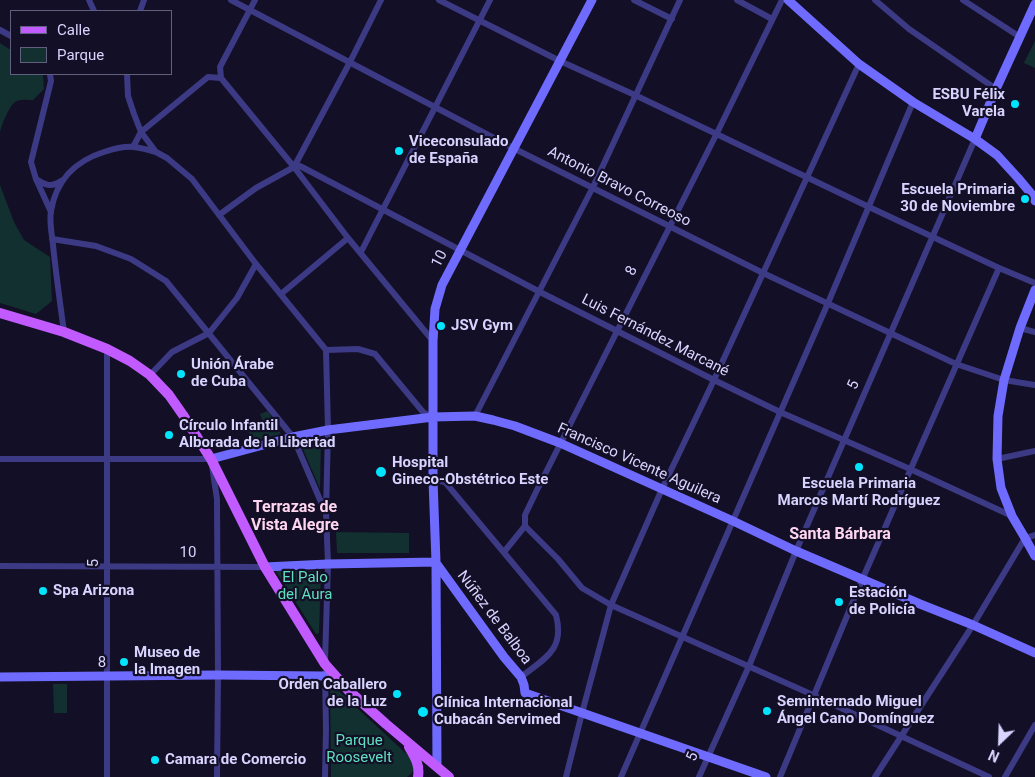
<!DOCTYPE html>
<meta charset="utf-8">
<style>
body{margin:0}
#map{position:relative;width:1035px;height:777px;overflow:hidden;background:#130f26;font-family:Roboto,sans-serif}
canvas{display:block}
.legend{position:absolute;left:10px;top:10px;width:162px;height:65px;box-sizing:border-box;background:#130f26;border:1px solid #625e7d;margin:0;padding:6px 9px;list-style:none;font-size:15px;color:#d9d4ff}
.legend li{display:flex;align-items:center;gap:10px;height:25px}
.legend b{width:25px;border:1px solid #625e7d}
.north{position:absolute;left:975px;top:717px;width:50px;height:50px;-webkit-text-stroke:4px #130f26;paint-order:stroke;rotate:204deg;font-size:14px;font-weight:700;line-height:20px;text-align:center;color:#d9d4ff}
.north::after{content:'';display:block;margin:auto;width:18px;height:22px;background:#d9d4ff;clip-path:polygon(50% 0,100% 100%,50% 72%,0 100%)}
</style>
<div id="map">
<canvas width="1035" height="777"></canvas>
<ul class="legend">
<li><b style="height:6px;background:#c25bff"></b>Calle</li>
<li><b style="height:14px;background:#12302f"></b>Parque</li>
</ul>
<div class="north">N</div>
</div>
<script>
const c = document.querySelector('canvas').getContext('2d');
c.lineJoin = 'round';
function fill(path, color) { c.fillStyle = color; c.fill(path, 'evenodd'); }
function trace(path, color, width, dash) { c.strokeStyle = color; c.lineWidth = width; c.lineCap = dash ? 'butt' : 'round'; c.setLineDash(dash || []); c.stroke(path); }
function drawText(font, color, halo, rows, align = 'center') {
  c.font = font + ' Roboto,sans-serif'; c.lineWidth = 4.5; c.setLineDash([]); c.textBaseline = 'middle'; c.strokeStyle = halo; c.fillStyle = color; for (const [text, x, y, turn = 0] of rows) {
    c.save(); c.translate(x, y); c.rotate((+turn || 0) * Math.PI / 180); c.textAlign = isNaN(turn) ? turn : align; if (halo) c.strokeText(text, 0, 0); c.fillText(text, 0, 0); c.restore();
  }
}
fill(new Path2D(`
 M1035,41V68L1024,63Z
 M0,43L11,50V74H41L43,75L44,89L33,100C28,100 22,99 17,101C10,103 1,126 0,133Z
 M0,185L14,222L24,240L50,257L52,301L36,314L0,303Z
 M268,411L281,434L252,441L248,430L264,425L260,414Z
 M321,439L320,489L300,442Z
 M336,532L409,533V553H337Z
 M276,571H321L319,633L316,634Z
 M330,683L412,759L415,765L412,773L407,777H331Z
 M53,684H67V713H54Z`), '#12302f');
trace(new Path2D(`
 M89,0L94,11
 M231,0L513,148L763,273L956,364L1004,380L1035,385
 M439,0L560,61L637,96L869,207L999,268L1035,283
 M634,0L672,19
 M737,0L772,19
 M875,0L909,29L996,89
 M963,0L1020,37
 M140,11L144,0
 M0,30L11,36
 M50,74L51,81L31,162L36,179L51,212
 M127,74L128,96L134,114L141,132L156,152L167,158L192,179L256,264L326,350L328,430L326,513L328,564L325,661
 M221,78L294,167L348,238L433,341
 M133,147L141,132L208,77L221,78L220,67L255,0
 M294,167L300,166L540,292L714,380L780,412L910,469L1012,516
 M36,179C45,185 51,188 61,181
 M219,215L256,188L294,167L350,62L381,0
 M52,239L96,246L131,259L166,281L293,437L324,509
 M361,252L490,0
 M281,294L348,238
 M1020,328L1035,332
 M64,332C60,303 56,274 53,245C52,234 49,222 51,211C56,181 75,161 104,152C113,149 124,146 134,147C141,148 149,150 156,152
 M326,350L358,349L375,354L423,412L432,417
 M150,375L172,352L209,333L237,298L256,264
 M475,416L593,187L680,0
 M0,459H211L217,499L218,675L217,777
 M997,459L1035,451
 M433,480L445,482L556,615C565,650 545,658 521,677
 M525,526L558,559L582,588L611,605L813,695L989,777
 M504,552L525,526V515L536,492L717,133L782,0
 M0,566L265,567
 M325,673L326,730L325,777
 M107,777V349
 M566,777L582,713L611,605L662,489L714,380L859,64
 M621,777L828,303L913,102
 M699,777L749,666L796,551L975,139
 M780,777L862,580L999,268
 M875,777L973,625L1025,538L1035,535
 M1005,777L1035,725`), '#3d3a85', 6);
trace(new Path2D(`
 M788,0L859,64L913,102L975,139L997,155L1018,178L1034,197L1035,201
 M975,139L996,89L1035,4
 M1035,290L1020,328L1004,380L998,416L997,459L1001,488L1012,516L1025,538L1035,556
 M211,459L293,437L328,430L433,417L475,416L493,420L515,426L560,443L733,521L796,551L920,604L973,625L1035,653
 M436,563L504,657L521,677L524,685L525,693L766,777
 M265,567L328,564L436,562
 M0,677L218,675L325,676
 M437,767L436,562L433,480V341L435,309L442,285L592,0`), '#6f6bff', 9);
trace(new Path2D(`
 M0,313L64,332L107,349L130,361L150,375L169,395L183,415L211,459L265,567L325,664L348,690L386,724L449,777
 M409,747C415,757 420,765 418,777`), '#c25bff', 10);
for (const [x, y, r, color] of [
 [1015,104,5,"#00e5ff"],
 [399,151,5,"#00e5ff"],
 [1025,199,5,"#00e5ff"],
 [441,326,5,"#00e5ff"],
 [181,374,5,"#00e5ff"],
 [169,435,5,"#00e5ff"],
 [859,467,5,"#00e5ff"],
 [381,472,6,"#00e5ff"],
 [43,591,5,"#00e5ff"],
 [839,602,5,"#00e5ff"],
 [124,662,5,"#00e5ff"],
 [397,694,5,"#00e5ff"],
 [767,711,5,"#00e5ff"],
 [423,712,6,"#00e5ff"],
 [155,760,5,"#00e5ff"]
]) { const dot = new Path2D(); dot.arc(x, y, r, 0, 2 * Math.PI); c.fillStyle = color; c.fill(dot); trace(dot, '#130f26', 2); }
drawText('bold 15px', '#d9d4ff', '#130f26', [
 ["ESBU Félix",1005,95,"right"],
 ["Varela",1005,112,"right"],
 ["Viceconsulado",409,142],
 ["de España",409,159],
 ["Escuela Primaria",1015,190,"right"],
 ["30 de Noviembre",1015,207,"right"],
 ["JSV Gym",451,326],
 ["Unión Árabe",191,365],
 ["de Cuba",191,382],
 ["Círculo Infantil",179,426],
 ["Alborada de la Libertad",179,443],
 ["Hospital",392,463],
 ["Gineco-Obstétrico Este",392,480],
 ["Escuela Primaria",859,484,"center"],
 ["Marcos Martí Rodríguez",859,501,"center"],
 ["Spa Arizona",53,591],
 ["Estación",849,593],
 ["de Policía",849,610],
 ["Museo de",134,653],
 ["la Imagen",134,670],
 ["Orden Caballero",387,685,"right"],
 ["de la Luz",387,702,"right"],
 ["Seminternado Miguel",777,702],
 ["Ángel Cano Domínguez",777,719],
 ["Clínica Internacional",434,703],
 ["Cubacán Servimed",434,720],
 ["Camara de Comercio",165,760]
], 'left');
drawText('15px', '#d9d4ff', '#130f26', [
 ["Antonio Bravo Correoso",619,187,27],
 ["10",440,259,-62],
 ["8",632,271,-63],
 ["Luis Fernández Marcané",655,336,27],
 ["5",854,385,-66],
 ["Francisco Vicente Aguilera",639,464,24],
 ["10",188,553],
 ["5",94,563,-90],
 ["Núñez de Balboa",494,618,53],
 ["8",102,663],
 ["5",693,757,-67]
]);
drawText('15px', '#5fe0c0', '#130f26', [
 ["El Palo",305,578],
 ["del Aura",305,595],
 ["Parque",359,741],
 ["Roosevelt",359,758]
]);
drawText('bold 16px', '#ffd6f0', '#130f26', [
 ["Terrazas de",295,508],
 ["Vista Alegre",295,526],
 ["Santa Bárbara",840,535]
]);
</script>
